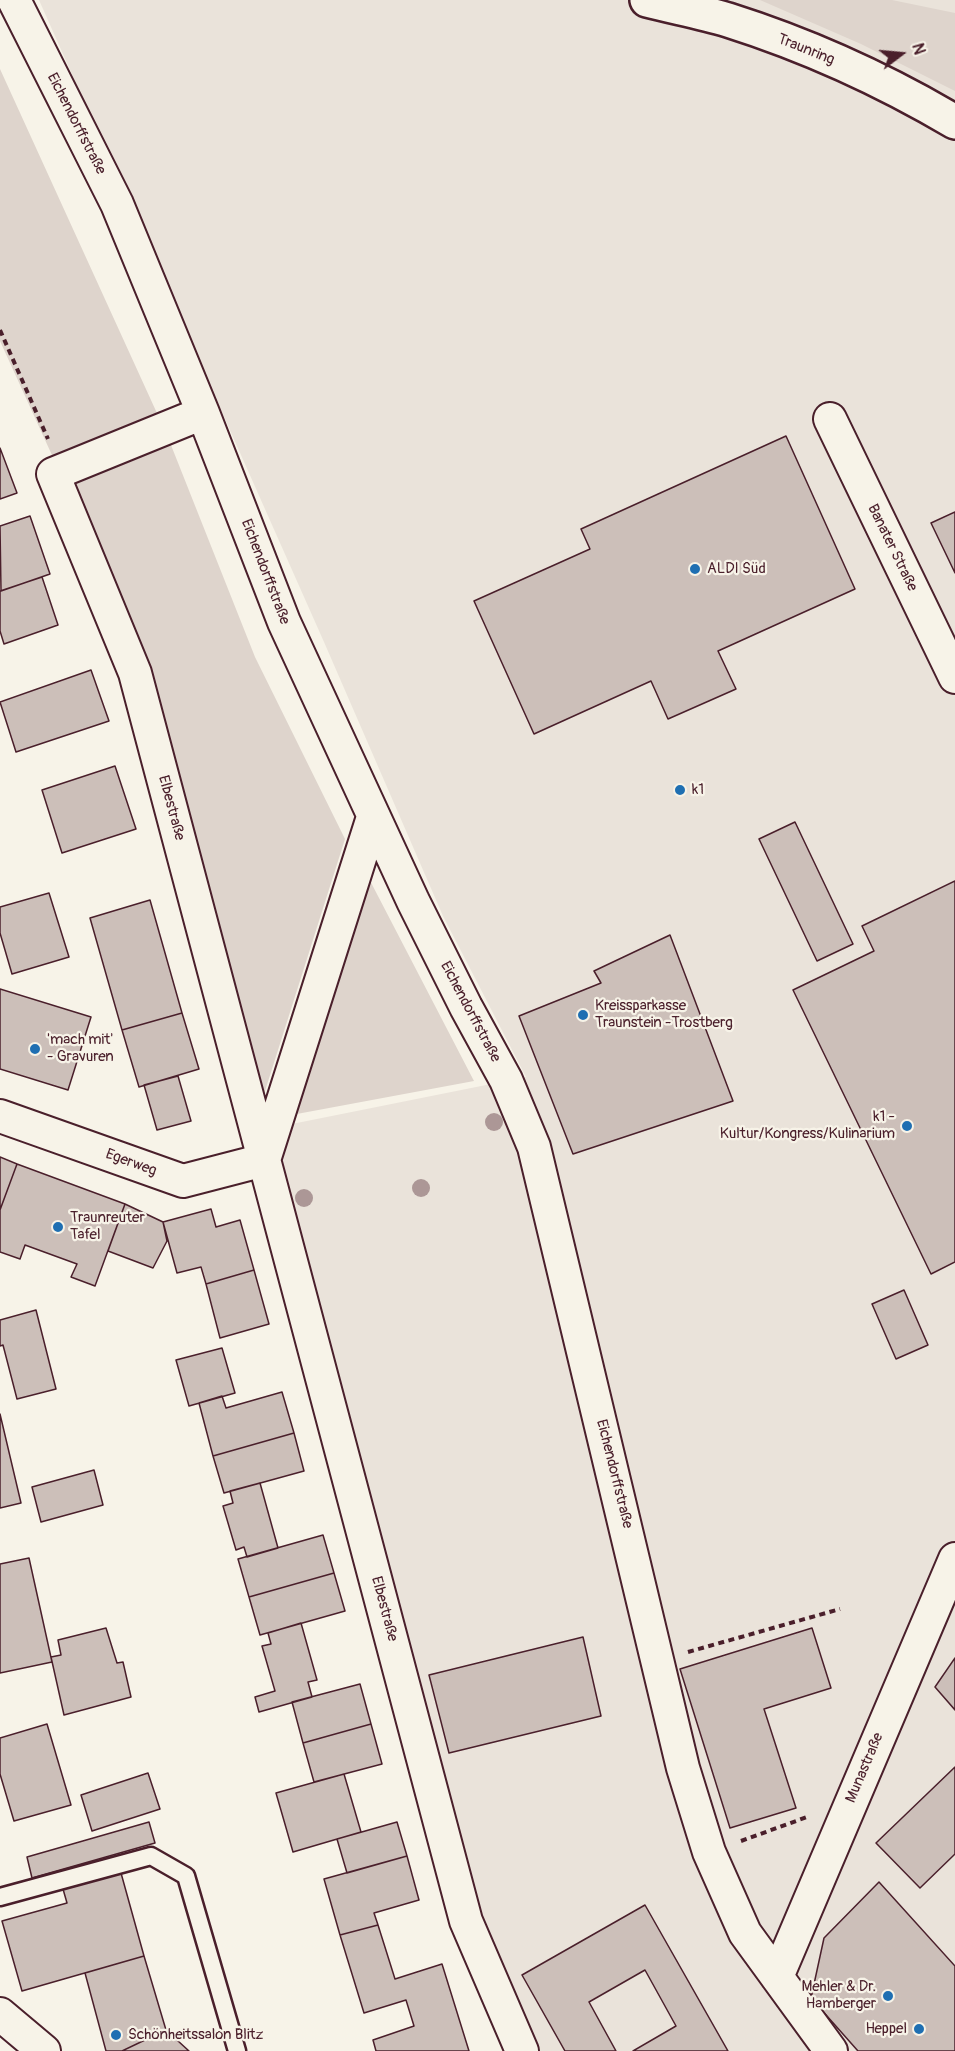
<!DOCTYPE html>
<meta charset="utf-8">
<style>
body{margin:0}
#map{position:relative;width:955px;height:2051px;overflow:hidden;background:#f7f3e8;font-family:Pangolin,sans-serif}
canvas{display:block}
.north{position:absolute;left:871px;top:24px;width:60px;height:60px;-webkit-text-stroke:4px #f7f3e8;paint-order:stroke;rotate:74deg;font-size:16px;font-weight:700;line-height:24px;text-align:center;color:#4a1f2b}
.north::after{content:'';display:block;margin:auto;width:21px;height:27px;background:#4a1f2b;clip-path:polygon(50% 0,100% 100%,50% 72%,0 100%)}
</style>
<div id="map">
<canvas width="955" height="2051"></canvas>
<div class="north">N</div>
</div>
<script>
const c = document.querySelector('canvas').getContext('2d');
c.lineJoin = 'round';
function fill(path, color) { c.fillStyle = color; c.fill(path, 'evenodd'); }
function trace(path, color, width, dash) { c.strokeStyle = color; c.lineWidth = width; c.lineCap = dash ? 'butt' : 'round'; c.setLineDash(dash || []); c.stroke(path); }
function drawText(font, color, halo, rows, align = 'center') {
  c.font = font + ' Pangolin,sans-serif'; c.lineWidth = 4.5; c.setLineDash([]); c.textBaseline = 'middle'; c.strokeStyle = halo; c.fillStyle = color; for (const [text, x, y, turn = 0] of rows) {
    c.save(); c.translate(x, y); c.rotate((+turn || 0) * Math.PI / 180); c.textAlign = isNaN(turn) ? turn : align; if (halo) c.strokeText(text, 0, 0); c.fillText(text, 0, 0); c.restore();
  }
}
fill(new Path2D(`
 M39,0H955V2051H522L466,1921L252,1132L526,1077L443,916L324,642Z`), '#eae3da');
fill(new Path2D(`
 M760,0H892L955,13V91L861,44Z
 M0,69L161,422L56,464L0,341Z
 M167,435L255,657L345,839L258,1113L63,478Z
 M365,871L474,1081L286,1116Z`), '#ded4cc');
const building = new Path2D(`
 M786,436L855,589L718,651L736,689L668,719L651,681L534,734L474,601L590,549L581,529Z
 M0,448L17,493L0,499Z
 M955,512V573L931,523Z
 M30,516L50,574L1,591L0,526Z
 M42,577L58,625L4,644L0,631V591Z
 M91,670L109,721L16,752L0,702Z
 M115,766L136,829L62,853L42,790Z
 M795,822L853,944L817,961L759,839Z
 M955,881V1262L931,1274L793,990L874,951L862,926Z
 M49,893L69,957L12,974L0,933V907Z
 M150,900L182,1013L122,1030L90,918Z
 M670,935L733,1101L573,1154L519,1016L601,983L594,971Z
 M0,989L91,1017L68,1090L0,1069Z
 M182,1013L199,1069L139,1087L122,1030Z
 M178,1076L191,1121L157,1130L144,1085Z
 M0,1157L17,1164L0,1210Z
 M17,1164L125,1204L95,1286L71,1277L77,1264L25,1245L20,1259L0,1252V1210Z
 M125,1204L163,1222L167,1241L153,1268L108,1251Z
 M211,1209L216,1227L240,1220L254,1270L206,1284L201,1267L177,1273L163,1222Z
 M254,1270L269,1324L220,1338L206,1284Z
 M904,1290L928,1345L896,1359L872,1304Z
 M36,1310L56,1389L17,1399L3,1345L0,1346V1320Z
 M222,1348L235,1393L189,1406L176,1360Z
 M282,1392L294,1433L213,1456L199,1403L222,1396L226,1408Z
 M0,1414L21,1503L0,1508Z
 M294,1433L304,1471L224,1493L213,1456Z
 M94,1470L103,1505L41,1522L32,1487Z
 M260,1483L278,1548L247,1557L244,1547L236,1550L223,1506L233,1503L230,1491Z
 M323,1535L334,1573L249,1597L238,1559Z
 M29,1558L52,1662L0,1673V1564Z
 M334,1573L345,1611L260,1635L249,1597Z
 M301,1623L317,1680L308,1682L312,1697L259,1712L255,1697L275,1691L262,1646L271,1644L268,1633Z
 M106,1628L117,1663L123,1662L131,1697L64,1715L51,1657L61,1655L58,1640Z
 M812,1628L831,1688L764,1709L796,1808L730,1828L680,1669Z
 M583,1637L601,1716L449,1753L429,1675Z
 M955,1658V1710L935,1687Z
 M360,1684L371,1724L303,1743L292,1702Z
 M47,1724L71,1805L14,1821L0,1774V1738Z
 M371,1724L382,1764L314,1782L303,1743Z
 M955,1767V1854L920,1888L876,1843Z
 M148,1773L160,1809L92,1831L81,1795Z
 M344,1774L361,1832L293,1852L276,1793Z
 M149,1822L155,1843L32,1878L27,1857Z
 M397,1822L407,1856L347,1873L337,1839Z
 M407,1856L419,1900L374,1913L378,1925L340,1935L324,1879Z
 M121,1873L144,1956L22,1991L2,1921L67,1903L63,1889Z
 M879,1882L955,1966V2051H858L811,1998L824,1938Z
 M645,1905L728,2051H633L676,2026L645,1970L589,2002L616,2051H565L522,1975Z
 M378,1925L395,1979L442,1964L469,2051H376L373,2040L414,2026L406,2000L364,2013L340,1935Z
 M144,1956L166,2030L122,2051H106L85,1973Z
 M166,2030L189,2051H122Z`);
fill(building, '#ccbfb9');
trace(building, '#4a1f2b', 1.5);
const service = new Path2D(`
 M0,1897L151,1856L186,1876L237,2051`);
const minor = new Path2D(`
 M14,0L117,204L203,413L284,622L413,901L466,1007L506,1080L534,1147L683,1768L709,1852L745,1933L831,2051
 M203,413L53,474L135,673L466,1921L522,2051
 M830,419L955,677
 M0,1116L183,1181L264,1160L373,817
 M777,1977L955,1559
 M0,2014L44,2051`);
const tertiary = new Path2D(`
 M647,0C674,7 702,12 728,20C807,45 884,80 955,122`);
trace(service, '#4a1f2b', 21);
trace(minor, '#4a1f2b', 36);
trace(tertiary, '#4a1f2b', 38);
trace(new Path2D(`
 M0,330L48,439
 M688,1652L840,1609
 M741,1841L807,1817`), '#4a1f2b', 4, [6, 4.5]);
trace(service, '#f7f3e8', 16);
trace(minor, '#f7f3e8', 32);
trace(tertiary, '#f7f3e8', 33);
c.fillStyle = '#ac9796';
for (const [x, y] of [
 [494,1122],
 [421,1188],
 [304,1198]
]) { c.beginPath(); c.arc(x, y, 9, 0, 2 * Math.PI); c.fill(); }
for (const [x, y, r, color] of [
 [695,569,6,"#1f6fb2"],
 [680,790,6,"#1f6fb2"],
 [583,1015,6,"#1f6fb2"],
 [35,1049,6,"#1f6fb2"],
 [907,1126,6,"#1f6fb2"],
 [58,1227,6,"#1f6fb2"],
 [888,1996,6,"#1f6fb2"],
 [919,2029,6,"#1f6fb2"],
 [116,2035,6,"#1f6fb2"]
]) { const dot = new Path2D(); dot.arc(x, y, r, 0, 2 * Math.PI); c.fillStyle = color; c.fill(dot); trace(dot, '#f7f3e8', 2); }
drawText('15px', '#4a1f2b', '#f7f3e8', [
 ["Traunring",806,50,22],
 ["Eichendorffstraße",76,124,63],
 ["Banater Straße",892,548,64],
 ["Eichendorffstraße",265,572,69],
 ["Elbestraße",171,808,75],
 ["Eichendorffstraße",470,1012,62],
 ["Egerweg",131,1163,20],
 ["Eichendorffstraße",614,1474,76],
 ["Elbestraße",384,1609,75],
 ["Munastraße",865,1768,-67]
]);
drawText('15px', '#4a1f2b', '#f7f3e8', [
 ["ALDI Süd",707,569],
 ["k1",692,790],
 ["Kreissparkasse",595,1006],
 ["Traunstein -Trostberg",595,1023],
 ["'mach mit'",47,1040],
 ["- Gravuren",47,1057],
 ["k1 -",895,1117,"right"],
 ["Kultur/Kongress/Kulinarium",895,1134,"right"],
 ["Traunreuter",70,1218],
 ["Tafel",70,1235],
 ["Mehler & Dr.",876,1987,"right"],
 ["Hamberger",876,2004,"right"],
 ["Heppel",907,2029,"right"],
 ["Schönheitssalon Blitz",128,2035]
], 'left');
</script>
